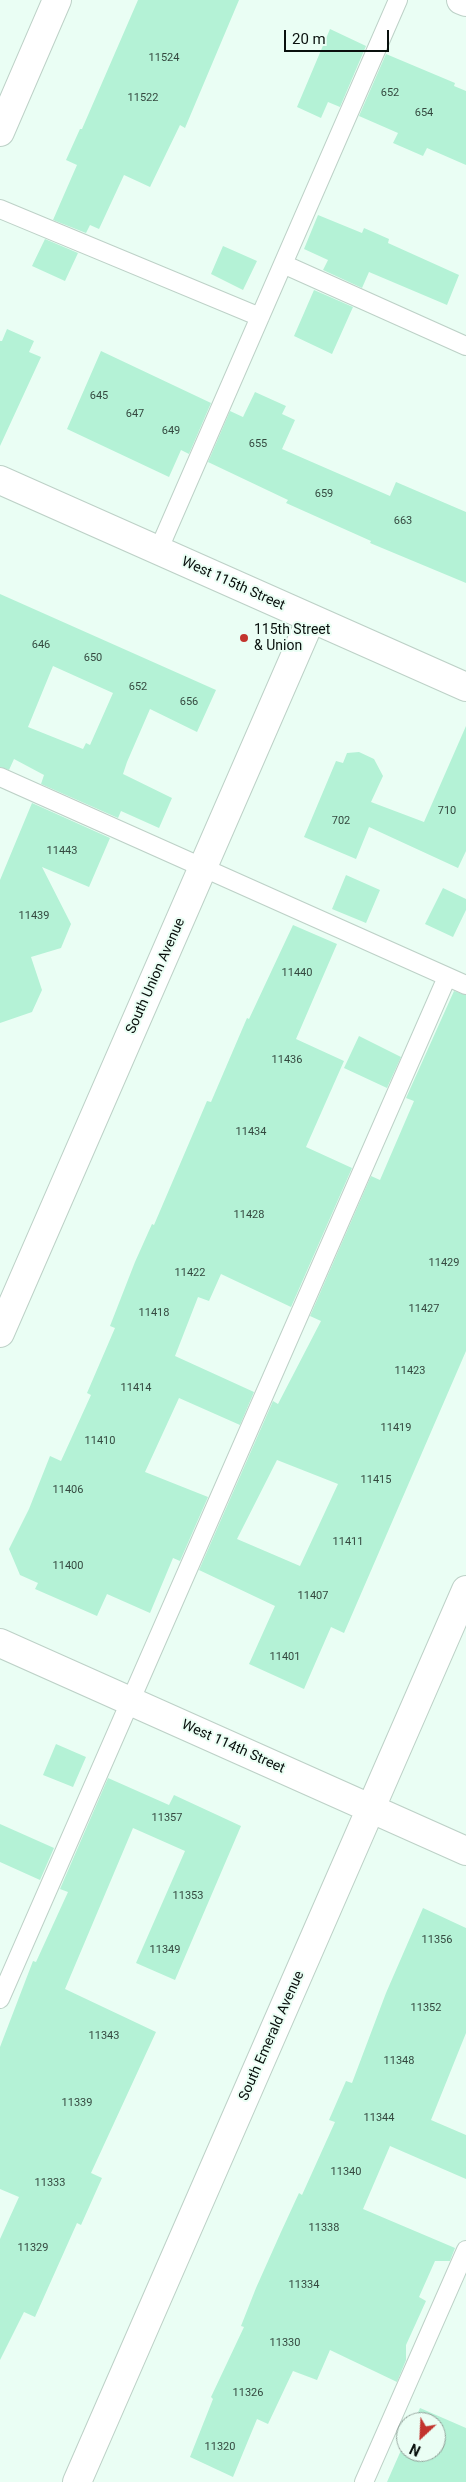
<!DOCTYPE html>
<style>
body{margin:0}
#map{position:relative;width:466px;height:2482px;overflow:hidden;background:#eafef4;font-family:Roboto,sans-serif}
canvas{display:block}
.north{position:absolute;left:396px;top:2412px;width:50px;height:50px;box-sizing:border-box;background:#eafef4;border:1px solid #909f98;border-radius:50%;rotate:205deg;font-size:14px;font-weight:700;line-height:20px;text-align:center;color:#09100d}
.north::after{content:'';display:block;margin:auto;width:18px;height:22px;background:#c2342d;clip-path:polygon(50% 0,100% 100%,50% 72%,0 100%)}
.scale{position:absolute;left:284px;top:30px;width:105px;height:22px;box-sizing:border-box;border:2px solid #09100d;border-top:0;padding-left:6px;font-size:15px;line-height:18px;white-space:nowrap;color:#09100d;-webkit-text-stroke:4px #eafef4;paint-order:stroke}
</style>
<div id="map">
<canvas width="466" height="2482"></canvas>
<div class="north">N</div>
<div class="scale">20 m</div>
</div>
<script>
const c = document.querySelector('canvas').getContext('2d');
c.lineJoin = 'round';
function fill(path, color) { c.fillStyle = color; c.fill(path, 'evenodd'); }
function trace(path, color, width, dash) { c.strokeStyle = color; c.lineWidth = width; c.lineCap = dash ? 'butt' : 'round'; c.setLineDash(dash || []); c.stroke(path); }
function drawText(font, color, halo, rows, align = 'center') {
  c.font = font + ' Roboto,sans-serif'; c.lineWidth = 4; c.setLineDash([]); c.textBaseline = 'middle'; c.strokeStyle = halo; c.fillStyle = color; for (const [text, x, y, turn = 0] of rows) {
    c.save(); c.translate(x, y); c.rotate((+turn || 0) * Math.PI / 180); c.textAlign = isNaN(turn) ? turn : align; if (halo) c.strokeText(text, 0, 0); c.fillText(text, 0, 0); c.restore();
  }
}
fill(new Path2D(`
 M138,0H239L185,128L180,125L150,187L124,175L99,229L90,225L86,233L53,220L77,165L66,160L80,129H82Z
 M330,29L366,46L340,107L328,102L321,118L297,107Z
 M386,54L455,83L454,86L466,91V165L427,148L423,156L393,143L398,133L359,116Z
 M318,215L362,233L364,228L389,239L388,243L459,275L447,305L369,272L362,288L323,270L328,260L304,249Z
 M45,239L78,253L65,281L32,266Z
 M223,246L257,261L243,290L211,274Z
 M314,290L353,307L332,354L294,336Z
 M7,329L34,341L29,352L41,357L0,446V341H2Z
 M101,351L211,403L189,454L181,450L169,477L67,429Z
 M255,392L286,406L282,414L295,420L282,449L390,496L396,482L466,512V583L370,543L371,541L286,503L288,500L208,462L230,411L243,417Z
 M0,594L216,690L197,732L150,709L127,762L123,774L172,798L159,828L121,811L118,818L41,784L44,775L14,759L9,770L0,767ZM53,666L113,693L90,745L86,743L83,749L28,727Z
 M466,726V851L458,868L369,827L356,859L304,837L336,761L343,763L347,753L359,752L374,759L383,776L371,802L424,822Z
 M32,803L110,838L89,887L42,867L71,924L61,948L31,957L42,990L32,1012L0,1023V880Z
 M346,875L380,890L366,923L332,909Z
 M443,888L466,899V910L453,937L425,924Z
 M293,925L337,944L296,1039L344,1061L306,1147L352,1168L291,1307L221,1274L209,1301L198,1297L175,1356L254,1392L240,1425L179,1398L145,1472L208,1497L180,1561L173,1558L150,1613L107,1594L97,1616L35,1589L38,1583L20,1575L9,1549L29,1509L50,1456L61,1461L91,1395L87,1393L115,1328L110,1326L135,1262L152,1224L154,1225L207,1101L211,1102L247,1018L249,1019Z
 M454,991L466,995V1351L344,1633L331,1627L304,1689L249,1664L275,1606L199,1570L273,1401L278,1404L321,1321L310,1316L371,1176L380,1180L414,1101L406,1098ZM277,1460L338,1484L300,1566L237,1539Z
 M359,1036L401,1057L387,1088L344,1068Z
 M56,1744L86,1757L73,1787L43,1775Z
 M108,1778L169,1805L174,1795L241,1826L175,1980L136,1963L185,1851L133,1828L65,1989L156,2032L91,2173L102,2178L81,2225L77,2223L35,2317L24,2312L0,2360V2239L19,2197L0,2189V2047L33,1961L36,1962L68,1892L60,1889Z
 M0,1824L54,1848L40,1880L0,1862Z
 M423,1908L466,1928V2033L431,2120L466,2135V2179L390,2146L363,2209L455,2248L450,2261H435L419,2297L426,2301L406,2345V2360L397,2382L330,2350L317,2380L293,2371L268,2424L257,2419L233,2477L190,2457L213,2399L211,2397L244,2327L241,2326L256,2288L281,2232L299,2193L302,2195L335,2122L329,2120L346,2081L352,2083L386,1993Z
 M420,2408L466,2428V2482H387L406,2439V2452H436V2422H414Z`), '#b4f2d6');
const service = new Path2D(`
 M0,209L260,317
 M283,264L466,346
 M158,551L398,0
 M0,777L466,985
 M0,1999L447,977
 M364,2482L466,2250`);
const minor = new Path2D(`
 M461,0L466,2
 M0,132L57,0
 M0,1333L311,619
 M0,1643L466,1851
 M77,2482L466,1590`);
const tertiary = new Path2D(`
 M0,480L466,687`);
trace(service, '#bdd1c7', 20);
trace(minor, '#bdd1c7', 30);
trace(tertiary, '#bdd1c7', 30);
trace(service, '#fff', 18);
trace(minor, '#fff', 28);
trace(tertiary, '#fff', 28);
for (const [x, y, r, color] of [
 [244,638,5,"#c2342d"]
]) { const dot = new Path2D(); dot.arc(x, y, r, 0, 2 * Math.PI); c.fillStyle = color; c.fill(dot); trace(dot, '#eafef4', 2); }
drawText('11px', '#34483f', null, [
 ["11524",164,58],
 ["652",390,93],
 ["11522",143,98],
 ["654",424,113],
 ["645",99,396],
 ["647",135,414],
 ["649",171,431],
 ["655",258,444],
 ["659",324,494],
 ["663",403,521],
 ["646",41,645],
 ["650",93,658],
 ["652",138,687],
 ["656",189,702],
 ["710",447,811],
 ["702",341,821],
 ["11443",62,851],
 ["11439",34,916],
 ["11440",297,973],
 ["11436",287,1060],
 ["11434",251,1132],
 ["11428",249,1215],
 ["11429",444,1263],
 ["11422",190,1273],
 ["11427",424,1309],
 ["11418",154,1313],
 ["11423",410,1371],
 ["11414",136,1388],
 ["11419",396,1428],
 ["11410",100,1441],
 ["11415",376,1480],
 ["11406",68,1490],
 ["11411",348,1542],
 ["11400",68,1566],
 ["11407",313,1596],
 ["11401",285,1657],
 ["11357",167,1818],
 ["11353",188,1896],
 ["11356",437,1940],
 ["11349",165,1950],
 ["11352",426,2008],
 ["11343",104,2036],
 ["11348",399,2061],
 ["11339",77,2103],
 ["11344",379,2118],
 ["11340",346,2172],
 ["11333",50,2183],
 ["11338",324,2228],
 ["11329",33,2248],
 ["11334",304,2285],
 ["11330",285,2343],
 ["11326",248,2393],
 ["11320",220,2447]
]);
drawText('14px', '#09100d', '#eafef4', [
 ["West 115th Street",233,584,24],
 ["South Union Avenue",156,976,-66],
 ["West 114th Street",233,1747,24],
 ["South Emerald Avenue",272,2036,-66]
]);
drawText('14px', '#09100d', '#eafef4', [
 ["115th Street",254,630],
 ["& Union",254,646]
], 'left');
</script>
